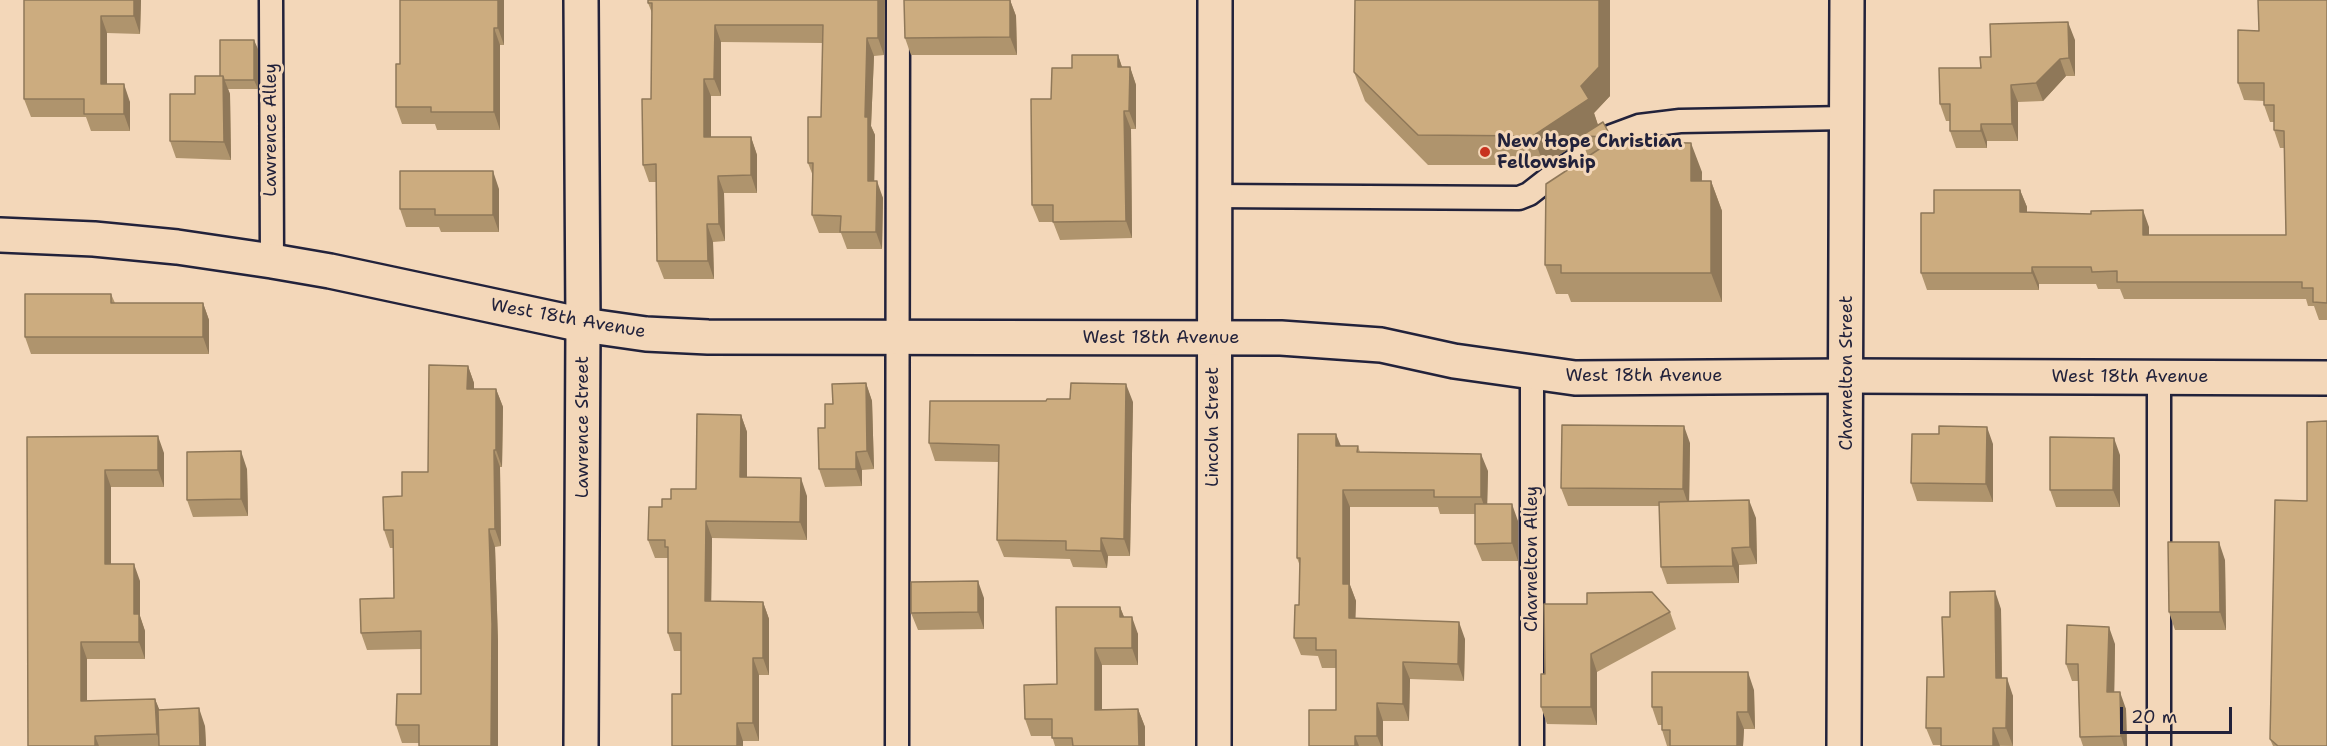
<!DOCTYPE html>
<style>
body{margin:0}
#map{position:relative;width:2327px;height:746px;overflow:hidden;background:#f3d7b9;font-family:"Shantell Sans",sans-serif}
canvas{display:block}
.scale{position:absolute;left:2120px;top:707px;width:112px;height:27px;box-sizing:border-box;border:3px solid #22223b;border-top:0;padding-left:8px;font-size:18px;line-height:21px;white-space:nowrap;color:#22223b;-webkit-text-stroke:4px #f3d7b9;paint-order:stroke}
</style>
<div id="map">
<canvas width="2327" height="746"></canvas>
<div class="scale">20 m</div>
</div>
<script>
const c = document.querySelector('canvas').getContext('2d');
c.lineJoin = 'round';
function trace(path, color, width, dash) { c.strokeStyle = color; c.lineWidth = width; c.lineCap = dash ? 'butt' : 'round'; c.setLineDash(dash || []); c.stroke(path); }
function fill(path, color) { c.fillStyle = color; c.fill(path, 'evenodd'); }
function drawText(font, color, halo, rows, align = 'center') {
  c.font = font + ' "Shantell Sans",sans-serif'; c.lineWidth = 6; c.setLineDash([]); c.textBaseline = 'middle'; c.strokeStyle = halo; c.fillStyle = color; for (const [text, x, y, turn = 0] of rows) {
    c.save(); c.translate(x, y); c.rotate((+turn || 0) * Math.PI / 180); c.textAlign = isNaN(turn) ? turn : align; if (halo) c.strokeText(text, 0, 0); c.fillText(text, 0, 0); c.restore();
  }
}
const service = new Path2D(`
 M271,0L272,261
 M1214,196L1519,198L1529,194L1561,169L1612,136L1639,126L1680,121L1847,118
 M2159,378V746
 M897,746L898,0
 M1532,746V373`);
const minor = new Path2D(`
 M581,0L583,325L581,746
 M1214,746L1215,0
 M1844,746L1847,0`);
const secondary = new Path2D(`
 M0,235L94,239L177,247L272,261L330,271L583,325L646,334L708,337L1281,338L1381,345L1454,361L1575,378L1847,376L2327,378`);
trace(service, '#22223b', 27);
trace(minor, '#22223b', 38);
trace(secondary, '#22223b', 38);
trace(service, '#f3d7b9', 22);
trace(minor, '#f3d7b9', 33);
trace(secondary, '#f3d7b9', 33);
fill(new Path2D(`
 M24,0H141L140,34L107,33V84L130,102V131H91L86,117H31L24,99Z
 M504,0V45H500V130H437L435,124H402L396,107L400,64Z
 M648,0H885L884,55L874,56L871,126L875,135L874,181L883,198L882,249H847L841,233H819L812,215L813,176L808,163L821,117L823,43L721,42V96H711V137H751L757,155V193H724L725,241L713,242L714,279H664L657,261L656,182H649L643,165L651,99L652,13L648,3Z
 M1010,0L1016,16L1017,55H911L905,38Z
 M1610,0V96L1594,113L1598,125L1611,137L1614,142L1702,172V181H1711L1722,211V302H1571L1568,294H1556L1545,265L1588,157L1582,140L1544,165H1428L1365,101L1354,72Z
 M2327,0V320H2319L2314,306H2308L2306,299H2124L2120,289H2098L2096,284H2039V290H1927L1921,273L1934,213L2020,190L2027,207V212L2149,227V235H2286L2285,148H2280L2274,130V122H2270L2264,105V101L2244,100L2238,83L2259,31Z
 M2075,40V76H2066L2043,101L2018,102V141H1987V148H1956L1950,131V121H1946L1940,104L1981,68L1991,57Z
 M258,49V89H228L230,94L231,160L176,158L170,141L195,94Z
 M1118,55L1122,67H1130L1136,85V129H1131L1132,238L1060,240L1053,222H1039L1032,205L1072,68Z
 M499,189V232H441L439,227H406L400,209Z
 M111,294L115,303H203L209,320V354H31L25,337Z
 M468,366L474,383V389H496L503,407L502,467H500L501,546L495,547L498,642V746H419V743H402L396,725L421,694V649L367,650L361,633L394,598L393,548H390L384,530L402,496L428,472Z
 M866,383L872,401L874,469L862,470V486L825,487L819,469L833,404Z
 M1046,401L1133,402L1130,556H1108L1107,568L1073,567L1070,559L1004,557L997,540L999,462L935,461L929,443Z
 M741,415L747,432V477L807,496V540L712,538L711,601L763,602L769,619V675H759V741H743V746L681,694V651H674L668,633V558H655L648,540L662,507L671,499L696,489Z
 M27,437L164,453V487H111V564L140,581V616L145,631V659H87V701L155,699L159,710L205,726L206,746H28Z
 M1690,443L1689,502L1756,518L1757,564L1739,565V583L1667,584L1661,567L1659,506H1568L1561,488Z
 M1993,444V502L1917,501L1911,483Z
 M1341,446H1358L1360,452L1488,471L1487,504L1518,521V561H1482L1475,544V514H1440L1438,507H1350V585L1356,601L1355,618L1465,639L1464,681L1410,679L1409,721H1383V746H1309L1336,710V668H1322L1318,656L1301,655L1294,638L1299,605L1300,566L1297,558Z
 M2120,455V507H2056L2050,490Z
 M247,469L248,516L193,517L187,500Z
 M2225,560L2226,630H2175L2169,612Z
 M984,598V629L918,630L911,613Z
 M1120,607L1124,617L1138,634V665H1102V709H1138L1145,727V746H1055L1052,736H1031L1025,719L1057,684Z
 M2001,609L2002,678L2013,696V746L1933,745L1926,728L1944,677L1950,617Z
 M1670,612L1676,629L1597,672V725L1547,724L1541,707L1545,674Z
 M2115,644L2114,692L2126,709L2127,746H2083L2080,737L2078,681H2072L2066,664Z
 M1754,690L1755,729H1744L1743,746H1667L1662,730V725H1658L1652,707Z
 M2270,739L2327,746H2273Z`), '#af946d');
fill(new Path2D(`
 M134,0H141L140,34L134,16Z
 M498,0H504V45L498,28Z
 M878,0H885L884,55L878,38Z
 M1010,0L1016,16L1017,55L1010,37Z
 M1599,0H1610V96L1594,113L1599,128L1581,136L1582,140L1544,165L1533,136L1581,86Z
 M101,16L107,33V102L101,84Z
 M2068,22L2075,40V76L2069,58Z
 M715,25L721,42V96L714,79Z
 M494,28L500,45V130L494,112Z
 M867,38L874,56L871,126L875,135L874,198L868,181L865,117Z
 M254,40L258,49V89L254,80Z
 M1118,55L1124,73L1118,67Z
 M2060,59L2066,76L2043,101L2036,83Z
 M1130,67L1136,85V129L1129,111Z
 M223,76L230,94L231,160L224,142Z
 M704,79L711,96V155L704,137Z
 M124,84L130,102V131L124,114Z
 M2011,85L2018,102V141L2012,124Z
 M1124,111L1131,129L1132,238L1126,221Z
 M1981,124L1987,141V148L1981,131Z
 M751,137L757,155V193L751,175Z
 M1691,143L1702,172L1701,211L1691,181Z
 M493,171L499,189V232L493,215Z
 M718,176L724,193L725,241L719,224Z
 M877,181L883,198L882,249L876,232Z
 M1711,181L1722,211V302L1711,273Z
 M2020,190L2027,207V230L2020,212Z
 M2143,210L2149,227V253L2143,235Z
 M707,224L713,242L714,279L708,261Z
 M2032,267L2039,284V290L2032,273Z
 M203,303L209,320V354L203,337Z
 M468,366L474,383V406L467,389Z
 M866,383L872,401L874,469L867,451Z
 M1126,384L1133,402L1130,556L1124,539Z
 M496,389L503,407L502,467L496,450Z
 M741,415L747,432V495L740,477Z
 M1684,426L1690,443L1689,507L1683,489Z
 M1987,427L1993,444V502L1986,484Z
 M1336,434L1343,451L1336,446Z
 M158,436L164,453V487L158,470Z
 M2114,438L2120,455V507L2113,490Z
 M494,450L500,467L501,546L495,529Z
 M241,451L247,469L248,516L241,499Z
 M856,452L862,470V486L856,469Z
 M1481,454L1488,471L1487,514L1481,497Z
 M105,470L111,487V581L105,564Z
 M801,478L807,496V540L800,522Z
 M1343,490L1350,507V585L1356,601L1355,635L1349,618L1343,584Z
 M1749,500L1756,518L1757,564L1750,547Z
 M1512,504L1518,521V561L1512,543Z
 M706,521L712,538L711,619L705,601Z
 M489,529L495,547L498,642V746H491Z
 M1101,538L1108,556L1107,568L1101,551Z
 M2219,542L2225,560L2226,630L2220,612Z
 M1732,548L1739,565V583L1733,566Z
 M134,564L140,581V616L145,631V659L139,642L134,614Z
 M978,581L984,598V629L978,612Z
 M1995,591L2001,609L2002,695L1996,678Z
 M763,602L769,619V675L763,658Z
 M1120,607L1127,624L1120,617Z
 M1132,617L1138,634V665L1132,648Z
 M1459,622L1465,639L1464,681L1458,664Z
 M2109,627L2115,644L2114,709L2107,692Z
 M81,642L87,659V718L81,701Z
 M1095,648L1102,665V727L1095,710Z
 M1591,654L1597,672V725L1591,707Z
 M753,658L759,675V741L753,723Z
 M1403,662L1410,679L1409,721L1403,704Z
 M1748,672L1754,690L1755,729L1748,712Z
 M2007,678L2013,696V746L2006,728Z
 M2120,692L2126,709L2127,746H2124L2121,736Z
 M155,699L162,716L161,746L157,734Z
 M1377,703L1383,721V746H1381L1377,736Z
 M199,708L205,726L206,746H200Z
 M1138,709L1145,727V746H1139Z
 M1737,712L1744,729L1743,746H1737Z
 M737,723L743,741V746H737Z
 M1993,728L2000,746H1993Z
 M95,736L99,746H95Z
 M1355,736L1359,746H1355Z`), '#8f7859');
const building = new Path2D(`
 M24,0H134V16H101V84H124V114H84V99H24Z
 M400,0H498V28H494V112H431V107H396V64H400Z
 M648,0H878V38H867L865,117H868V181H877L876,232H840L841,216L812,215L813,163H808V117H821L823,25H715L714,79H704V137H751V175L718,176L719,224H707L708,261H657L656,164L643,165L642,99H651L652,3H648Z
 M904,0H1010V37L905,38Z
 M1355,0H1599V67L1581,86L1589,99L1533,136L1418,135L1354,72Z
 M2258,0H2327V303L2313,302V288H2302V282H2117V271L2092,272L2091,267H2032V273H1921V213H1934V190H2020V212L2091,214V211L2143,210V235H2286L2284,131L2274,130V105H2264V83H2238V30L2259,31Z
 M2068,22L2069,58L2060,59L2036,83L2011,85L2012,124H1981V131H1950V104H1940L1939,68H1981L1980,57H1991L1990,24Z
 M220,40H254V80H224L223,76H220Z
 M1072,55H1118V67H1130L1129,111H1124L1126,221L1053,222V205H1032L1031,99H1051L1052,68H1072Z
 M195,76H223L224,142L170,141V94H195Z
 M1603,122L1611,137L1581,136Z
 M1610,142L1691,143V181H1711V273H1561V265H1545L1546,184Z
 M400,171H493V215H435V209H400Z
 M25,294H111V303H203V337H25Z
 M429,365L468,366L467,389H496V450H494L495,529H489L492,624L491,746H419V725H396L397,694H421V631L361,633L360,599L394,598L393,530H384L383,497L402,496V472H428Z
 M866,383L867,451L856,452V469H819L818,428H825V404H833L832,384Z
 M1071,383L1126,384L1124,539L1101,538V551L1066,550V541L997,540L999,445L929,443L930,401H1046L1047,399H1070Z
 M697,414L741,415L740,477L801,478L800,522L706,521L705,601L763,602V658H753V723H737V746H672V694H681V633H668V547H665V540H648L649,507H662V499H671V489H696Z
 M2327,421V746H2278L2270,739L2275,500L2307,501V422Z
 M1562,425L1684,426L1683,489L1561,488Z
 M1939,426L1987,427L1986,484L1911,483L1912,434H1939Z
 M1298,434H1336V446H1358L1357,452L1481,454V497H1434V490H1343V584H1349V618L1459,622L1458,664L1403,662V704L1377,703V736H1355V746H1309V710H1336V650H1316V638H1294L1295,605H1299L1300,558H1297Z
 M158,436V470H105V564H134V614H139V642H81V701L155,699L157,734L95,736V746H28L27,437Z
 M2050,437L2114,438L2113,490H2050Z
 M241,451V499L187,500V452Z
 M1749,500L1750,547L1732,548L1733,566L1661,567L1659,502Z
 M1475,504H1512V543L1475,544Z
 M2168,542H2219L2220,612H2169Z
 M978,581V612L911,613V582Z
 M1995,591L1996,678H2007L2006,728H1993V746H1941V728H1926L1927,677H1944L1942,617H1950V592Z
 M1652,592L1670,612L1591,654V707H1541V674H1545L1544,604H1587V593Z
 M1056,607H1120V617H1132V648H1095V710L1138,709L1139,746H1073L1072,738H1052V719H1025L1024,685L1057,684Z
 M2067,625L2109,627L2107,692H2120L2121,736L2080,737L2078,664H2066Z
 M1652,672H1748V712H1737V746H1670V730H1662V707H1652Z
 M199,708L200,746H159L158,710Z`);
fill(building, '#ccac7f');
trace(building, '#8f7859', 1.5);
for (const [x, y, r, color] of [
 [1485,152,6,"#c8321e"]
]) { const dot = new Path2D(); dot.arc(x, y, r, 0, 2 * Math.PI); c.fillStyle = color; c.fill(dot); trace(dot, '#f3d7b9', 2); }
drawText('18px', '#22223b', '#f3d7b9', [
 ["Lawrence Alley",271,130,-90],
 ["West 18th Avenue",568,319,10],
 ["West 18th Avenue",1161,338],
 ["Charnelton Street",1847,373,-90],
 ["West 18th Avenue",1644,376],
 ["West 18th Avenue",2130,377],
 ["Lawrence Street",583,427,-90],
 ["Lincoln Street",1213,427,-90],
 ["Charnelton Alley",1532,559,-90]
]);
drawText('bold 18px', '#22223b', '#f3d7b9', [
 ["New Hope Christian",1497,142],
 ["Fellowship",1497,163]
], 'left');
</script>
